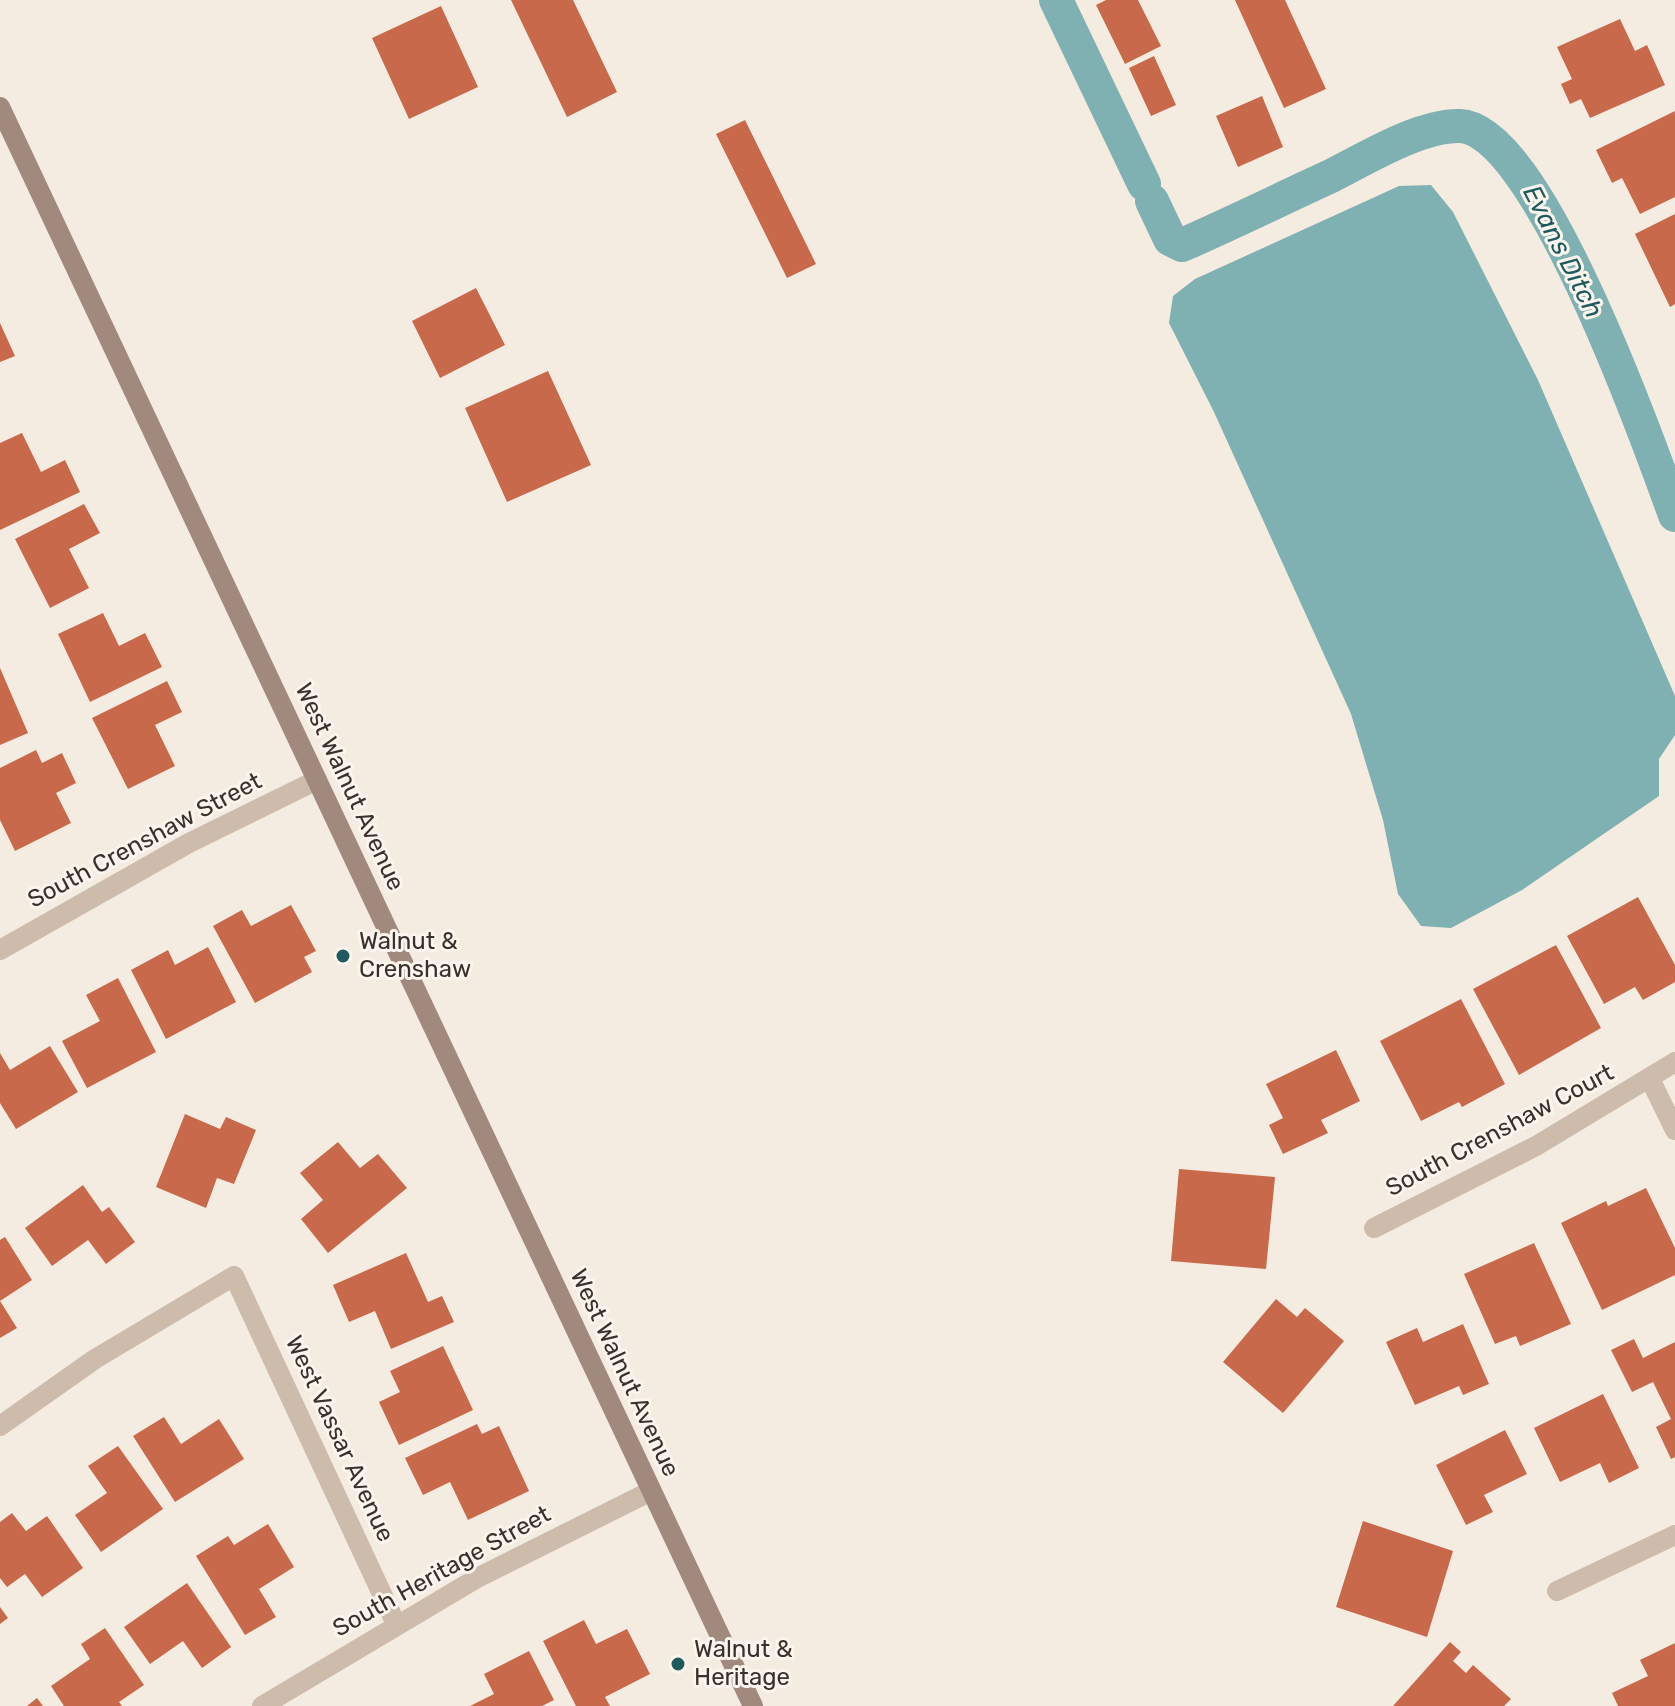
<!DOCTYPE html>
<style>
body{margin:0}
canvas{display:block;background:#f4ebe1}
</style>
<canvas width="1675" height="1706"></canvas>
<script>
const c = document.querySelector('canvas').getContext('2d');
c.lineJoin = 'round';
function fill(path, color) { c.fillStyle = color; c.fill(path, 'evenodd'); }
function trace(path, color, width, dash) { c.strokeStyle = color; c.lineWidth = width; c.lineCap = dash ? 'butt' : 'round'; c.setLineDash(dash || []); c.stroke(path); }
function drawText(font, color, halo, rows, align = 'center') {
  c.font = font + ' Rubik,sans-serif'; c.lineWidth = 6; c.setLineDash([]); c.textBaseline = 'middle'; c.strokeStyle = halo; c.fillStyle = color; for (const [text, x, y, turn = 0] of rows) {
    c.save(); c.translate(x, y); c.rotate((+turn || 0) * Math.PI / 180); c.textAlign = isNaN(turn) ? turn : align; if (halo) c.strokeText(text, 0, 0); c.fillText(text, 0, 0); c.restore();
  }
}
fill(new Path2D(`
 M1431,185L1453,212L1538,380L1675,696V735L1659,759V796L1522,890L1451,928L1421,926L1398,894L1383,820L1351,714L1214,412L1169,323L1173,296L1195,279L1399,186Z`), '#7fb0b2');
trace(new Path2D(`
 M1056,0L1144,184
 M1152,201L1170,239L1182,245C1232,223 1281,199 1331,176C1367,158 1420,125 1460,126C1538,128 1650,446 1675,515`), '#7fb0b2', 34);
fill(new Path2D(`
 M511,0H573L617,92L567,117Z
 M1106,0H1138L1161,46L1125,64L1096,5Z
 M1235,0H1285L1326,89L1284,108Z
 M441,6L478,87L409,119L372,38Z
 M1620,19L1635,51L1647,45L1665,85L1590,118L1581,99L1570,104L1561,84L1572,79L1557,47Z
 M1154,56L1176,105L1151,116L1129,68Z
 M1262,96L1283,147L1238,167L1216,116Z
 M1675,111V197L1640,214L1622,178L1612,183L1596,150Z
 M745,120L816,264L787,278L716,134Z
 M1675,214V304L1670,307L1635,234Z
 M476,288L505,345L440,378L412,321Z
 M0,323L15,356L0,362Z
 M548,371L591,465L507,502L465,408Z
 M22,433L41,472L65,460L80,492L0,530V443Z
 M84,504L100,533L69,549L89,588L50,608L15,539Z
 M103,613L119,646L145,633L162,667L90,702L58,634Z
 M0,668L28,733L0,745Z
 M167,681L182,712L155,725L175,766L128,789L92,718Z
 M36,750L42,763L62,753L76,783L56,793L71,823L15,851L0,820V768Z
 M1638,897L1675,965V982L1643,1000L1635,987L1604,1004L1567,936Z
 M291,905L316,951L304,957L312,972L255,1003L213,926L242,910L251,926Z
 M1556,945L1601,1028L1519,1075L1473,989Z
 M208,947L236,1002L166,1039L131,970L168,950L175,965Z
 M118,978L156,1052L87,1088L62,1041L100,1021L86,995Z
 M1461,999L1505,1084L1462,1107L1459,1102L1421,1121L1380,1041Z
 M50,1046L78,1092L16,1129L0,1103V1053L10,1070Z
 M1336,1050L1360,1101L1321,1120L1328,1133L1283,1154L1269,1125L1283,1118L1266,1084Z
 M185,1114L220,1129L226,1117L256,1130L234,1184L217,1178L206,1208L156,1187Z
 M338,1142L360,1168L378,1154L407,1188L328,1253L301,1219L323,1200L300,1173Z
 M1179,1169L1275,1177L1266,1269L1171,1261Z
 M83,1185L102,1212L109,1207L135,1242L106,1264L88,1240L52,1266L25,1228Z
 M1646,1188L1675,1248V1275L1602,1310L1561,1223L1606,1201L1608,1206Z
 M5,1237L32,1280L0,1301V1240Z
 M1534,1243L1571,1324L1520,1346L1516,1336L1495,1344L1464,1274Z
 M406,1253L428,1302L442,1296L454,1322L391,1349L375,1311L349,1322L333,1285Z
 M1276,1299L1297,1317L1305,1308L1344,1341L1283,1413L1223,1362Z
 M0,1301L17,1328L0,1338Z
 M1463,1324L1489,1384L1463,1395L1459,1386L1415,1405L1386,1342L1417,1328L1423,1342Z
 M1634,1339L1643,1358L1675,1342V1457L1671,1459L1656,1427L1671,1419L1653,1382L1632,1392L1611,1350Z
 M443,1346L473,1410L399,1445L379,1402L400,1392L390,1371Z
 M1603,1394L1639,1468L1609,1483L1600,1463L1560,1482L1534,1428Z
 M164,1417L181,1444L219,1419L244,1459L175,1502L133,1436Z
 M477,1424L482,1434L499,1426L529,1491L468,1520L450,1482L423,1495L405,1458Z
 M1505,1430L1527,1474L1484,1495L1493,1512L1466,1525L1436,1465Z
 M118,1446L163,1509L101,1552L75,1515L107,1493L88,1466Z
 M12,1513L26,1531L47,1516L83,1568L42,1597L25,1574L7,1587L0,1578V1522Z
 M1363,1521L1453,1551L1427,1637L1336,1607Z
 M268,1524L294,1567L259,1589L276,1617L245,1635L196,1556L228,1536L234,1545Z
 M187,1583L231,1647L202,1668L183,1641L150,1664L124,1627Z
 M0,1607L8,1618L0,1624Z
 M584,1620L596,1644L627,1629L650,1674L605,1697L610,1706H576L543,1641Z
 M105,1628L144,1685L119,1702L122,1706H64L51,1686L90,1659L81,1644Z
 M1450,1642L1461,1652L1453,1661L1466,1673L1473,1665L1511,1699L1504,1706H1393Z
 M1675,1643V1706H1618L1612,1693L1648,1676L1640,1660Z
 M529,1651L554,1700L542,1706H470L494,1694L484,1674Z
 M37,1698L43,1706H27Z`), '#c8694b');
trace(new Path2D(`
 M0,950L189,843L317,780
 M1650,1079L1675,1130
 M1374,1228L1536,1146L1675,1062
 M0,1426L95,1359L234,1276L396,1624
 M1557,1591L1675,1535
 M262,1706L479,1577L651,1491`), '#cdbbac', 20);
trace(new Path2D(`
 M0,107L753,1706`), '#a18a7d', 20);
for (const [x, y, r, color] of [
 [343,956,8,"#1f5a5e"],
 [678,1664,8,"#1f5a5e"]
]) { const dot = new Path2D(); dot.arc(x, y, r, 0, 2 * Math.PI); c.fillStyle = color; c.fill(dot); trace(dot, '#fbf5ee', 3); }
drawText('24px', '#3b302b', '#fbf5ee', [
 ["West Walnut Avenue",349,787,65],
 ["South Crenshaw Street",145,841,-28],
 ["South Crenshaw Court",1500,1131,-28],
 ["West Walnut Avenue",624,1373,65],
 ["West Vassar Avenue",339,1439,65],
 ["South Heritage Street",442,1572,-29]
]);
drawText('24px', '#3b302b', '#fbf5ee', [
 ["Walnut &",359,942],
 ["Crenshaw",359,970],
 ["Walnut &",694,1650],
 ["Heritage",694,1678]
], 'left');
drawText('italic 26px', '#1f5a5e', '#fbf5ee', [
 ["Evans Ditch",1562,252,63]
]);
</script>
